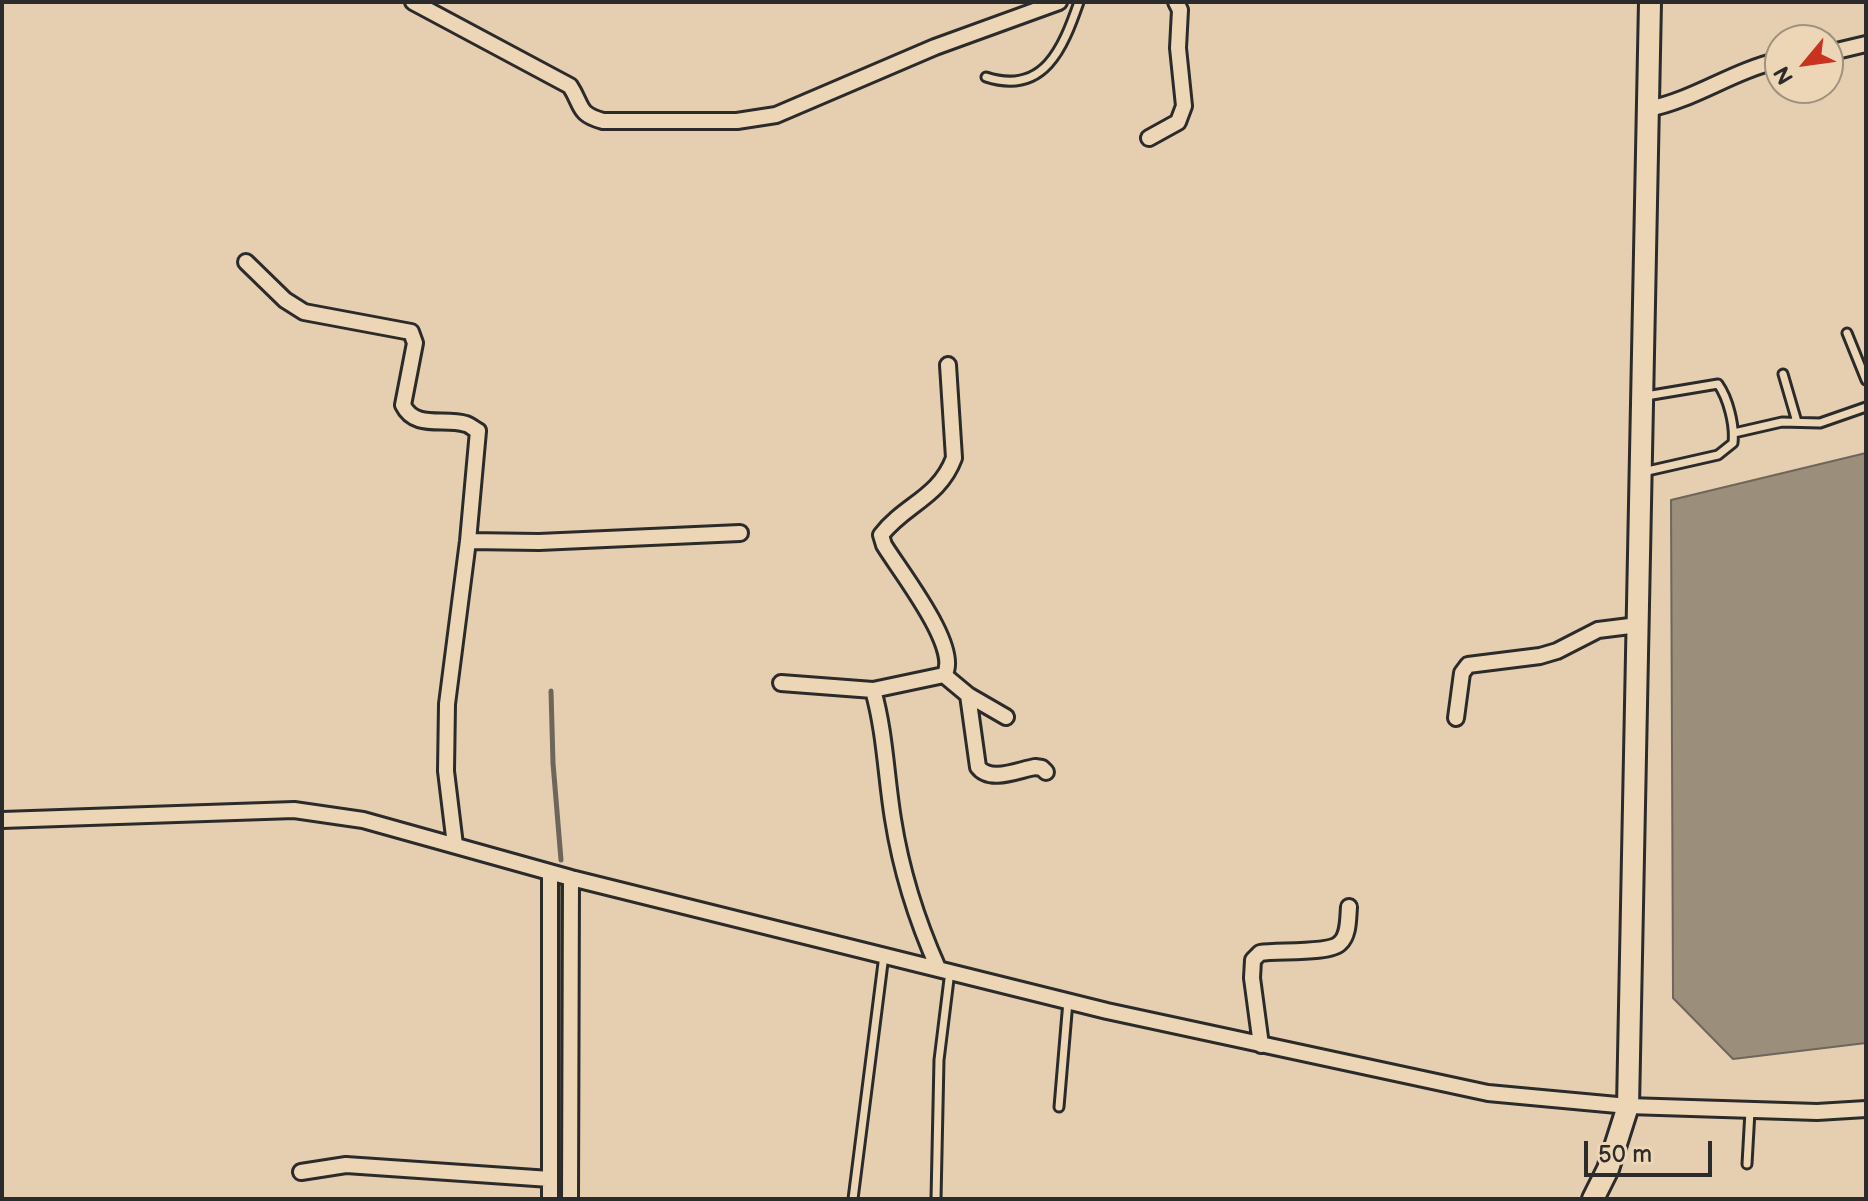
<!DOCTYPE html>
<style>
body{margin:0}
#map{position:relative;width:1868px;height:1201px;overflow:hidden;background:#e5cfb0;font-family:"Balsamiq Sans",sans-serif}
canvas{display:block}
.frame{position:absolute;inset:0;border:4px solid #2b2b2b;pointer-events:none}
.north{position:absolute;left:1764px;top:24px;width:80px;height:80px;box-sizing:border-box;background:#edd6b6;border:2px solid #9f927e;border-radius:50%;rotate:241deg;font-size:22px;font-weight:700;line-height:32px;text-align:center;color:#2b2b2b}
.north::after{content:'';display:block;margin:auto;width:28px;height:36px;background:#c8321e;clip-path:polygon(50% 0,100% 100%,50% 72%,0 100%)}
.scale{position:absolute;left:1584px;top:1141px;width:128px;height:36px;box-sizing:border-box;border:4px solid #2b2b2b;border-top:0;padding-left:10px;font-size:24px;line-height:28px;white-space:nowrap;color:#2b2b2b;-webkit-text-stroke:6px #edd6b6;paint-order:stroke}
</style>
<div id="map">
<canvas width="1868" height="1201"></canvas>
<div class="frame"></div>
<div class="north">N</div>
<div class="scale">50 m</div>
</div>
<script>
const c = document.querySelector('canvas').getContext('2d');
c.lineJoin = 'round';
function fill(path, color) { c.fillStyle = color; c.fill(path, 'evenodd'); }
function trace(path, color, width, dash) { c.strokeStyle = color; c.lineWidth = width; c.lineCap = dash ? 'butt' : 'round'; c.setLineDash(dash || []); c.stroke(path); }
const water = new Path2D(`
 M1866,453V1043L1733,1059L1673,998L1671,500Z`);
fill(water, '#9b8e7b');
trace(water, '#6e665b', 2);
trace(new Path2D(`
 M551,691L553,763L561,860
 M560,1199L561,881`), '#6e665b', 5);
const lane = new Path2D(`
 M986,77C1044,96 1063,48 1079,2
 M1847,333L1866,380
 M1783,374L1797,422
 M1734,433L1782,422L1820,423L1866,407
 M1643,472L1718,455L1733,443C1735,425 1728,398 1718,384L1646,396
 M1059,1107L1068,1001
 M1747,1164L1750,1111
 M853,1199L884,955
 M936,1199L939,1060L950,971`);
const street = new Path2D(`
 M413,2L570,86C583,106 577,114 603,121H737L776,115L935,47L1059,2
 M1828,53L1866,44
 M1648,109C1694,100 1732,71 1780,60
 M1149,138L1178,122L1184,106L1178,48L1180,10L1176,2
 M246,262L285,300L304,312L411,332L415,343L403,405C415,430 444,417 466,424C470,425 474,429 478,431L468,541L447,704L446,771L455,845
 M468,541L539,542L740,533
 M944,675L968,695L978,767C990,783 1018,770 1035,767L1042,768L1046,772
 M781,683L873,690L944,675C962,649 899,570 884,545L881,535C905,504 939,498 954,458L948,365
 M873,690C885,732 886,776 893,819C901,870 917,921 938,968
 M968,695L1006,717
 M1456,718L1462,673L1468,665L1540,656L1557,651L1598,630L1638,625
 M2,820L294,810L363,820L571,878L1107,1011L1488,1093L1628,1106L1817,1112L1866,1109
 M550,872V1199
 M1261,1045L1252,978L1253,960L1260,953C1277,950 1330,954 1340,943C1349,935 1348,918 1349,907
 M301,1172L346,1165L550,1179
 M570,1199L571,878`);
const secondary = new Path2D(`
 M1593,1199L1608,1169L1628,1106L1650,2`);
trace(lane, '#2b2b2b', 13);
trace(street, '#2b2b2b', 20);
trace(secondary, '#2b2b2b', 26);
trace(lane, '#edd6b6', 7);
trace(street, '#edd6b6', 14);
trace(secondary, '#edd6b6', 20);
</script>
